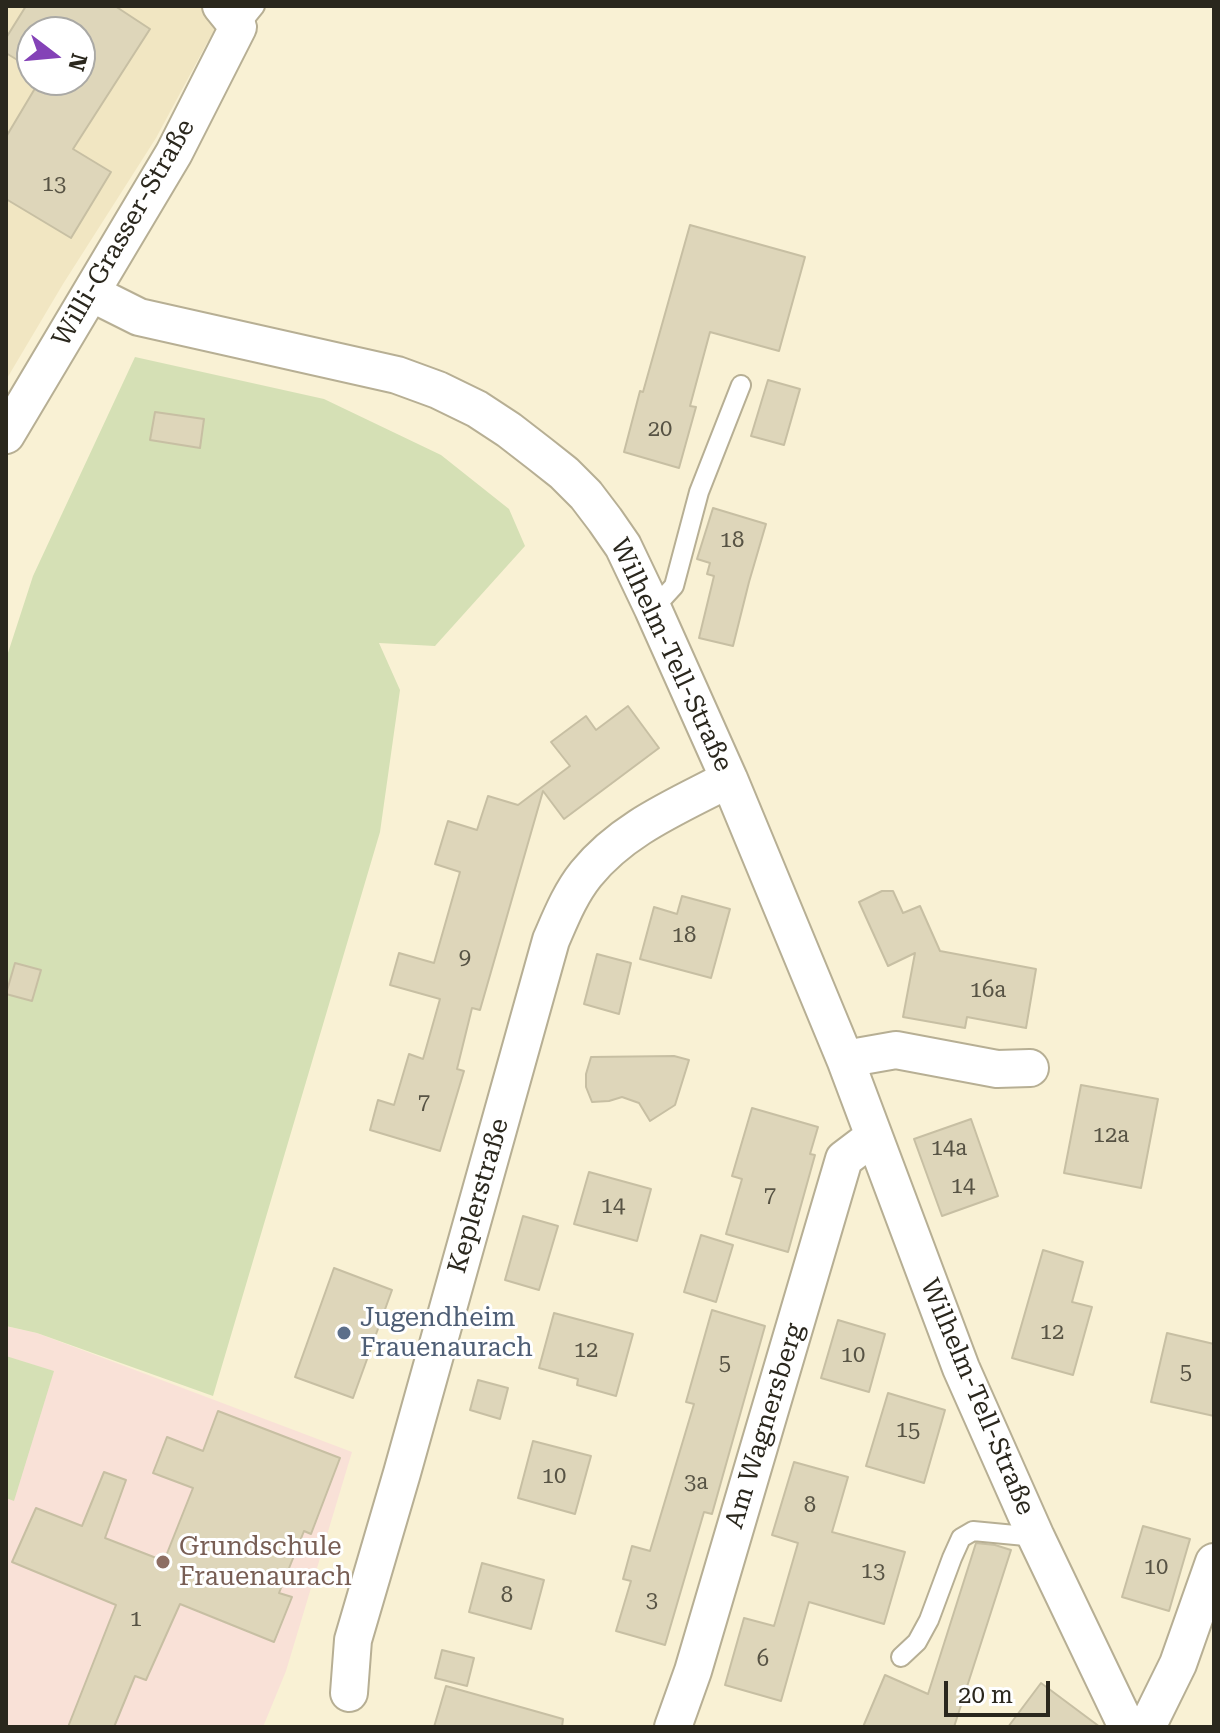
<!DOCTYPE html>
<meta charset="utf-8">
<style>
body{margin:0}
#map{position:relative;width:1220px;height:1733px;overflow:hidden;background:#f9f1d4;font-family:"Roboto Serif",serif}
canvas{display:block}
.frame{position:absolute;inset:0;border:8px solid #2a271d;pointer-events:none}
.north{position:absolute;left:16px;top:16px;width:80px;height:80px;box-sizing:border-box;background:#fff;border:2px solid #aaa9a5;border-radius:50%;rotate:106deg;font-size:22px;font-weight:700;line-height:32px;text-align:center;color:#2a271d}
.north::after{content:'';display:block;margin:auto;width:28px;height:36px;background:#8442b7;clip-path:polygon(50% 0,100% 100%,50% 72%,0 100%)}
.scale{position:absolute;left:944px;top:1681px;width:106px;height:36px;box-sizing:border-box;border:4px solid #2a271d;border-top:0;padding-left:10px;font-size:24px;line-height:28px;white-space:nowrap;color:#2a271d;-webkit-text-stroke:6px #fff;paint-order:stroke}
</style>
<div id="map">
<canvas width="1220" height="1733"></canvas>
<div class="frame"></div>
<div class="north">N</div>
<div class="scale">20 m</div>
</div>
<script>
const c = document.querySelector('canvas').getContext('2d');
c.lineJoin = 'round';
function fill(path, color) { c.fillStyle = color; c.fill(path, 'evenodd'); }
function trace(path, color, width, dash) { c.strokeStyle = color; c.lineWidth = width; c.lineCap = dash ? 'butt' : 'round'; c.setLineDash(dash || []); c.stroke(path); }
function drawText(font, color, halo, rows, align = 'center') {
  c.font = font + ' "Roboto Serif",serif'; c.lineWidth = 6; c.setLineDash([]); c.textBaseline = 'middle'; c.strokeStyle = halo; c.fillStyle = color; for (const [text, x, y, turn = 0] of rows) {
    c.save(); c.translate(x, y); c.rotate((+turn || 0) * Math.PI / 180); c.textAlign = isNaN(turn) ? turn : align; if (halo) c.strokeText(text, 0, 0); c.fillText(text, 0, 0); c.restore();
  }
}
fill(new Path2D(`
 M6,6H235L207,43L156,138L63,284L6,380ZM32,32H80V80H32Z`), '#f1e6c2');
fill(new Path2D(`
 M6,1326L37,1333L352,1452L286,1671L263,1727H6Z`), '#f9e1d7');
fill(new Path2D(`
 M135,357L324,399L441,455L509,509L525,546L435,646L379,643L400,690L380,832L213,1396L37,1333L6,1326V659L33,576Z
 M6,1356L54,1371L14,1501L6,1498Z`), '#d5e0b5');
const building = new Path2D(`
 M26,6H115L150,29L73,149L111,172L71,238L6,199V137L40,80H80V32H32V69L6,53V38Z
 M690,225L805,257L779,351L710,332L690,406L696,407L679,468L624,452L640,391L643,392Z
 M768,380L800,389L784,445L751,436Z
 M155,412L204,419L200,448L150,440Z
 M713,508L766,524L749,582L733,646L699,638L714,576L707,574L710,563L697,559Z
 M628,706L659,748L564,819L543,791L480,1010L472,1008L457,1069L464,1071L440,1151L370,1130L378,1100L394,1105L409,1054L423,1059L440,999L390,985L399,953L434,963L460,872L435,864L448,821L477,830L488,796L518,805L570,766L551,742L586,716L596,730Z
 M882,891H893L903,913L920,906L940,951L1036,969L1026,1028L967,1017L965,1028L903,1017L915,953L888,966L859,902Z
 M682,896L730,909L711,978L640,959L654,907L677,914Z
 M597,954L631,963L619,1014L584,1004Z
 M15,963L41,970L32,1001L6,994Z
 M674,1056L689,1060L675,1105L650,1121L639,1103L622,1097L609,1101L592,1102L586,1087V1074L591,1057Z
 M1081,1085L1158,1099L1141,1188L1064,1173Z
 M752,1108L818,1127L810,1154L815,1155L788,1252L726,1234L742,1179L732,1176Z
 M971,1119L998,1196L942,1216L914,1139Z
 M589,1172L651,1189L637,1241L574,1224Z
 M523,1216L558,1226L539,1290L505,1280Z
 M701,1235L733,1245L716,1302L684,1292Z
 M1043,1250L1083,1262L1072,1302L1092,1307L1073,1375L1012,1358Z
 M334,1268L392,1290L353,1398L295,1377Z
 M712,1310L765,1326L712,1514L704,1512L665,1645L616,1631L631,1581L623,1579L632,1546L650,1551L694,1404L686,1402Z
 M554,1313L633,1334L616,1396L577,1385L578,1379L539,1368Z
 M838,1320L885,1334L869,1392L821,1378Z
 M1167,1333L1214,1344V1416L1151,1402Z
 M478,1380L508,1388L500,1419L470,1410Z
 M888,1393L945,1410L924,1483L866,1466Z
 M218,1411L340,1458L311,1534L304,1531L279,1593L292,1597L274,1642L180,1604L146,1680L135,1676L114,1727H68L116,1605L12,1562L36,1508L82,1526L104,1472L126,1480L105,1538L164,1561L193,1488L153,1473L167,1437L203,1451Z
 M533,1441L591,1456L575,1514L518,1498Z
 M794,1462L848,1477L832,1532L905,1552L884,1624L809,1602L781,1701L725,1685L744,1618L774,1626L798,1543L772,1535Z
 M1143,1526L1190,1539L1169,1611L1122,1597Z
 M976,1543L995,1545L1011,1550L954,1727H863L885,1675L928,1694Z
 M482,1563L544,1580L531,1629L469,1612Z
 M442,1650L474,1658L467,1686L435,1678Z
 M1041,1683L1100,1727H1008Z
 M446,1686L563,1719L562,1727H434Z`);
fill(building, '#ded6ba');
trace(building, '#c7bfa3', 2);
const lane = new Path2D(`
 M238,27L255,6
 M653,609L674,586L699,492L741,385
 M901,1657L917,1642L929,1620L952,1558L961,1538L973,1531L1036,1537`);
const street = new Path2D(`
 M91,293L139,317L397,375L438,390L477,409L509,430L540,454L564,473L586,495L605,520L623,546L653,609L729,779L845,1059L961,1368L1036,1537L1127,1727
 M6,435L174,153L238,27L221,6
 M845,1059L896,1050L997,1069L1030,1068
 M349,1693L353,1640L402,1473L551,940C561,917 570,894 586,874C623,828 678,806 729,779
 M673,1727L693,1671L844,1159L873,1137
 M1147,1727L1178,1664L1214,1562`);
trace(lane, '#b7af94', 22);
trace(street, '#b7af94', 40);
trace(lane, '#fff', 18);
trace(street, '#fff', 36);
for (const [x, y, r, color] of [
 [344,1333,8,"#5c6f8a"],
 [163,1562,8,"#8d6e63"]
]) { const dot = new Path2D(); dot.arc(x, y, r, 0, 2 * Math.PI); c.fillStyle = color; c.fill(dot); trace(dot, '#fff', 3); }
drawText('22px', '#575344', null, [
 ["13",54,185],
 ["20",660,430],
 ["18",732,541],
 ["18",684,936],
 ["9",465,958],
 ["16a",988,991],
 ["7",424,1103],
 ["12a",1111,1136],
 ["14a",949,1149],
 ["14",963,1187],
 ["7",770,1196],
 ["14",613,1207],
 ["12",1052,1333],
 ["12",586,1351],
 ["10",853,1356],
 ["5",725,1364],
 ["5",1186,1373],
 ["15",908,1431],
 ["10",554,1477],
 ["3a",696,1483],
 ["8",810,1506],
 ["10",1156,1568],
 ["13",873,1572],
 ["8",507,1596],
 ["3",652,1601],
 ["1",136,1620],
 ["6",763,1660]
]);
drawText('26px', '#2a271d', '#fff', [
 ["Willi-Grasser-Straße",124,233,-60],
 ["Wilhelm-Tell-Straße",671,655,65],
 ["Keplerstraße",479,1196,-74],
 ["Wilhelm-Tell-Straße",977,1397,67],
 ["Am Wagnersberg",765,1426,-73]
]);
drawText('26px', '#4e5e75', '#fff', [
 ["Jugendheim",360,1318],
 ["Frauenaurach",360,1348]
], 'left');
drawText('26px', '#785e54', '#fff', [
 ["Grundschule",179,1547],
 ["Frauenaurach",179,1577]
], 'left');
</script>
